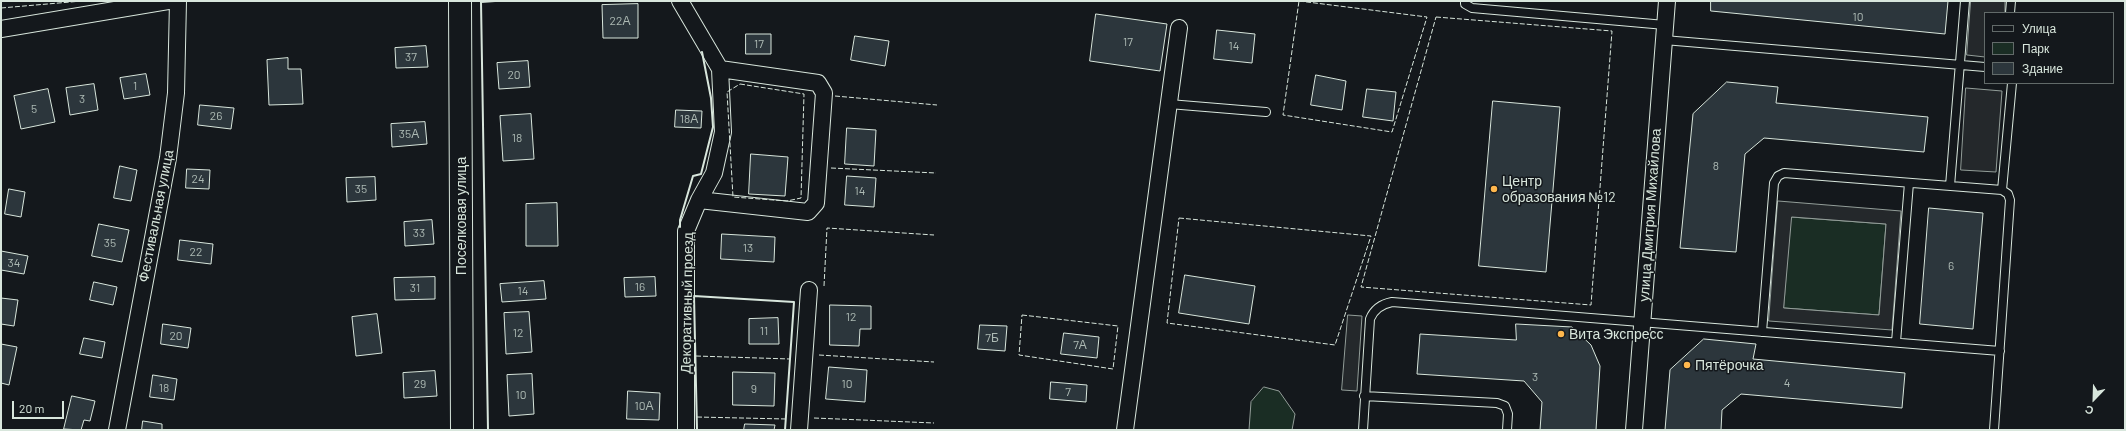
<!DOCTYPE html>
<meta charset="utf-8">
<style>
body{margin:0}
#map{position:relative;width:2126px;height:431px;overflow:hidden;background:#14181c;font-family:Barlow,sans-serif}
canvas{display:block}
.frame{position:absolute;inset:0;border:2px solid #d8e6dc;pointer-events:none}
.legend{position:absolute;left:1984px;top:12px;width:130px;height:72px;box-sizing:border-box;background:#14181c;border:1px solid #626a69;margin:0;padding:5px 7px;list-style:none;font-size:12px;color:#d8e6dc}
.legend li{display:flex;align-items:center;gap:8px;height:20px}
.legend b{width:20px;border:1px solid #626a69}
.north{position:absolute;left:2074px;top:379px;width:40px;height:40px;-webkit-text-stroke:3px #14181c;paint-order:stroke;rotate:203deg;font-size:11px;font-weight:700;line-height:16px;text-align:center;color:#d8e6dc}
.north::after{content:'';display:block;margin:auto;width:14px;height:18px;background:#d8e6dc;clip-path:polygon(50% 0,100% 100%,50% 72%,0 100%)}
.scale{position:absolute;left:12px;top:401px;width:52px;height:18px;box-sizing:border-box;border:2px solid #d8e6dc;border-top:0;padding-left:5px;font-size:12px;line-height:14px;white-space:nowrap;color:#d8e6dc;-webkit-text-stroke:3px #14181c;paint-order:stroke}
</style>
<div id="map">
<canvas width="2126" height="431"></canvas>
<div class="frame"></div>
<ul class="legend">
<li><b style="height:5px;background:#14181c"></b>Улица</li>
<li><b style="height:11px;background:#1a2d24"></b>Парк</li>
<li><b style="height:11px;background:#2c363c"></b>Здание</li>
</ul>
<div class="north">С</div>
<div class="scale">20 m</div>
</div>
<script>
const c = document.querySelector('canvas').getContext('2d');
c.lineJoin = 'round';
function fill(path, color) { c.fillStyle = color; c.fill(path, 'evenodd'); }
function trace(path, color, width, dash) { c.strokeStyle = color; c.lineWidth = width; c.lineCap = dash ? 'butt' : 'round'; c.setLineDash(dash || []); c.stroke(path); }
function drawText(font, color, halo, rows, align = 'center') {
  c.font = font + ' Barlow,sans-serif'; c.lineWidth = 3; c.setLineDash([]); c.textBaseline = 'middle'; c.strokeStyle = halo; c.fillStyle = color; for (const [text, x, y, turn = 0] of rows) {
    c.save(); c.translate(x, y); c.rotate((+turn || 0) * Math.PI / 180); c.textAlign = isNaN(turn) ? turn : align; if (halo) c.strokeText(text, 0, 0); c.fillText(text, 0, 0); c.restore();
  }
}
const green = new Path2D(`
 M1791,217L1886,224L1879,315L1784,308Z
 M1264,387L1279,391L1295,414L1292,430H1249L1251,402Z`);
fill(green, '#1a2d24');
trace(green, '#939e99', 1);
const parking = new Path2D(`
 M1971,1H2005V13H1985V57L1967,55Z
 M1966,88L2002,91L1996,172L1961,170Z
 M1778,201L1901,211L1892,330L1769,321ZM1792,217L1886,224L1879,315L1784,308Z
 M1348,315L1362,316L1357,391L1342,390Z`);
fill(parking, '#24282b');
trace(parking, '#939e99', 1);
const building = new Path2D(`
 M1711,1H1948L1945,34L1711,11Z
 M638,4V38H603L602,5Z
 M1096,14L1167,24L1160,71L1090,61Z
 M1217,30L1255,34L1252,63L1214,59Z
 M746,34H771V54H746Z
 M855,36L889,41L885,66L851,60Z
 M426,46L428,67L396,68L395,48Z
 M288,58V69H301L303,104L269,105L267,60Z
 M528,61L530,87L499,89L497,63Z
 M146,74L150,95L124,99L120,78Z
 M1316,75L1346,81L1342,110L1311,105Z
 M1727,82L1778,87L1776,103L1928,117L1924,152L1764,138L1745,154L1736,252L1680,248L1693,114Z
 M94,84L98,110L70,115L66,88Z
 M48,89L55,122L21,129L14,96Z
 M1367,89L1396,92L1393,121L1363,117Z
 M1493,101L1560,107L1546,272L1479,266Z
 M200,105L234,108L231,129L198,125Z
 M676,110L702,111L701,128L675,127Z
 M531,114L534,159L503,161L500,116Z
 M425,122L427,144L392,147L391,124Z
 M847,128L876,130L874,166L845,164Z
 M751,154L788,157L785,196L749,194Z
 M120,166L137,170L131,201L114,198Z
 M187,169L210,170L209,189L186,188Z
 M847,176L876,178L874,207L845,205Z
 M375,177L376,200L347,202L346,178Z
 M9,189L25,192L21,217L5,214Z
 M557,203L558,246H526V204Z
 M1929,208L1983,213L1973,329L1920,324Z
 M432,220L434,244L405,246L404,222Z
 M99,224L129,230L122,262L92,256Z
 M722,234L775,237L774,262L721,259Z
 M180,240L213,244L211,264L178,260Z
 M1,251L28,256L24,274L1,270Z
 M1185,275L1255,286L1249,324L1179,313Z
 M435,277V299L395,300L394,278Z
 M655,277L656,296L625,297L624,278Z
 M544,281L546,299L502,302L500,284Z
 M94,282L117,287L113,305L90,300Z
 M1,298L18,300L14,326L1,324Z
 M830,305L871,306V329H860L859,346L830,345Z
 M529,312L532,352L506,354L504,313Z
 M377,314L382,353L356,356L352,317Z
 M778,318L779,344H749V319Z
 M163,324L191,328L188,348L161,344Z
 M1516,324L1572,327L1591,345L1600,366L1596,430H1540L1542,402L1524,381L1417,374L1420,334L1516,340Z
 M980,325L1007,326L1005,351L978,349Z
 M1064,333L1099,337L1097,358L1061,354Z
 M84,338L105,342L102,358L80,354Z
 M1704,339L1756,344L1753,359L1905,373L1902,408L1741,394L1722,410L1721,430H1665L1670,370Z
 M1,344L17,347L9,385L1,383Z
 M829,367L867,370L865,402L826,399Z
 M435,371L437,396L404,398L403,373Z
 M733,372L775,373L774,406L733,405Z
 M532,374L534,414L509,416L507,375Z
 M153,375L177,379L174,400L150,397Z
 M1051,382L1087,385L1086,402L1050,399Z
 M628,391L660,393L659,420L627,419Z
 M72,396L95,401L90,421L84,420L81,430L64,429Z
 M143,421L162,424V430H142Z
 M745,424L775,425L774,430H744Z`);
fill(building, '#2c363c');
trace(building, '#d8e6dc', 1);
const service = new Path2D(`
 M1465,1V4L1472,8L1665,25
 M2010,13L2011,1
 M1664,40L1985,67
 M1169,104L1266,112
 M1950,186L1965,1
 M2002,190L2012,83
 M1762,332L1774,183L1778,176L1784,173L2002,190L2008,194L2010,200L1994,430
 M1896,342L1909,183
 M1364,396L1497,403L1505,406L1508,414L1507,430
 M1363,430L1370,319C1374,309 1382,304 1392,302L2000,351`);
const minor = new Path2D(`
 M680,1L720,69L723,132L714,173L699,200L686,231V430
 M1,29L168,1
 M699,200L808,212L816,203L824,93L818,83L720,69
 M117,430L168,158L176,93L178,1
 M799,430L809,290
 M1125,430L1179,28
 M1634,430L1667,1`);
const secondary = new Path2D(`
 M460,1L462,430`);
trace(service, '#d8e6dc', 10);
trace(minor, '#d8e6dc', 18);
trace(secondary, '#d8e6dc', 24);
trace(service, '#14181c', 8);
trace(minor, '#14181c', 16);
trace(secondary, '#14181c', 22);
trace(new Path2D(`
 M1299,1L1427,17L1392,132L1283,115Z
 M1,8L82,1
 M1436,17L1612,31L1591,305L1361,287Z
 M740,84L804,94L801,198L787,201L733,197L727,92Z
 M835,96L937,105
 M831,168L936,173
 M1179,218L1371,236L1335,345L1167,323Z
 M824,286L827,228L934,235
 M1022,315L1118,326L1113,369L1019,355Z
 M819,355L934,362
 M696,356L790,359
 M697,417L786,419
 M814,418L934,423`), '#d8e6dc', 1, [5, 2]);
trace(new Path2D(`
 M680,227V220L693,176L701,174L713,127L711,98L702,52
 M488,430L481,2L495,1
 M697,430L694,296L794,302L785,430`), '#d8e6dc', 2);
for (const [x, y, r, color] of [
 [1494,189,4,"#ffb74d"],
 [1561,334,4,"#ffb74d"],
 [1687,365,4,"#ffb74d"]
]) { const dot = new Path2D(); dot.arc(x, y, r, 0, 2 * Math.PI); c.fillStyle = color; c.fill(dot); trace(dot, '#14181c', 1.5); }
drawText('12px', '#adbab4', null, [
 ["10",1858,17],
 ["22А",620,21],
 ["17",1128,42],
 ["17",759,44],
 ["14",1234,46],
 ["37",411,57],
 ["20",514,75],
 ["1",135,86],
 ["3",82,99],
 ["5",34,109],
 ["26",216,116],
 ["18А",689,119],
 ["35А",409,134],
 ["18",517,138],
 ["8",1716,166],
 ["24",198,179],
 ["35",361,189],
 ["14",860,191],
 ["33",419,233],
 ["35",110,243],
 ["13",748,248],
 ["22",196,252],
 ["34",14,263],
 ["6",1951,266],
 ["16",640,287],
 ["31",415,288],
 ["14",523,291],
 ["12",851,317],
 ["11",764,331],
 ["12",518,333],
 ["20",176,336],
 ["7Б",992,338],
 ["7А",1080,345],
 ["3",1535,377],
 ["4",1787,383],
 ["29",420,384],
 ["10",847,384],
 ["18",164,388],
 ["9",754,389],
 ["7",1068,392],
 ["10",521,395],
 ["10А",644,406]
]);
drawText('14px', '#d8e6dc', '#14181c', [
 ["Центр",1502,181],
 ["образования №12",1502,197],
 ["Вита Экспресс",1569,334],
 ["Пятёрочка",1695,365]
], 'left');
drawText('14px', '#d8e6dc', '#14181c', [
 ["улица Дмитрия Михайлова",1650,215,-86],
 ["Фестивальная улица",156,216,-79],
 ["Поселковая улица",461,216,-90],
 ["Декоративный проезд",687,303,-89]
]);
</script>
